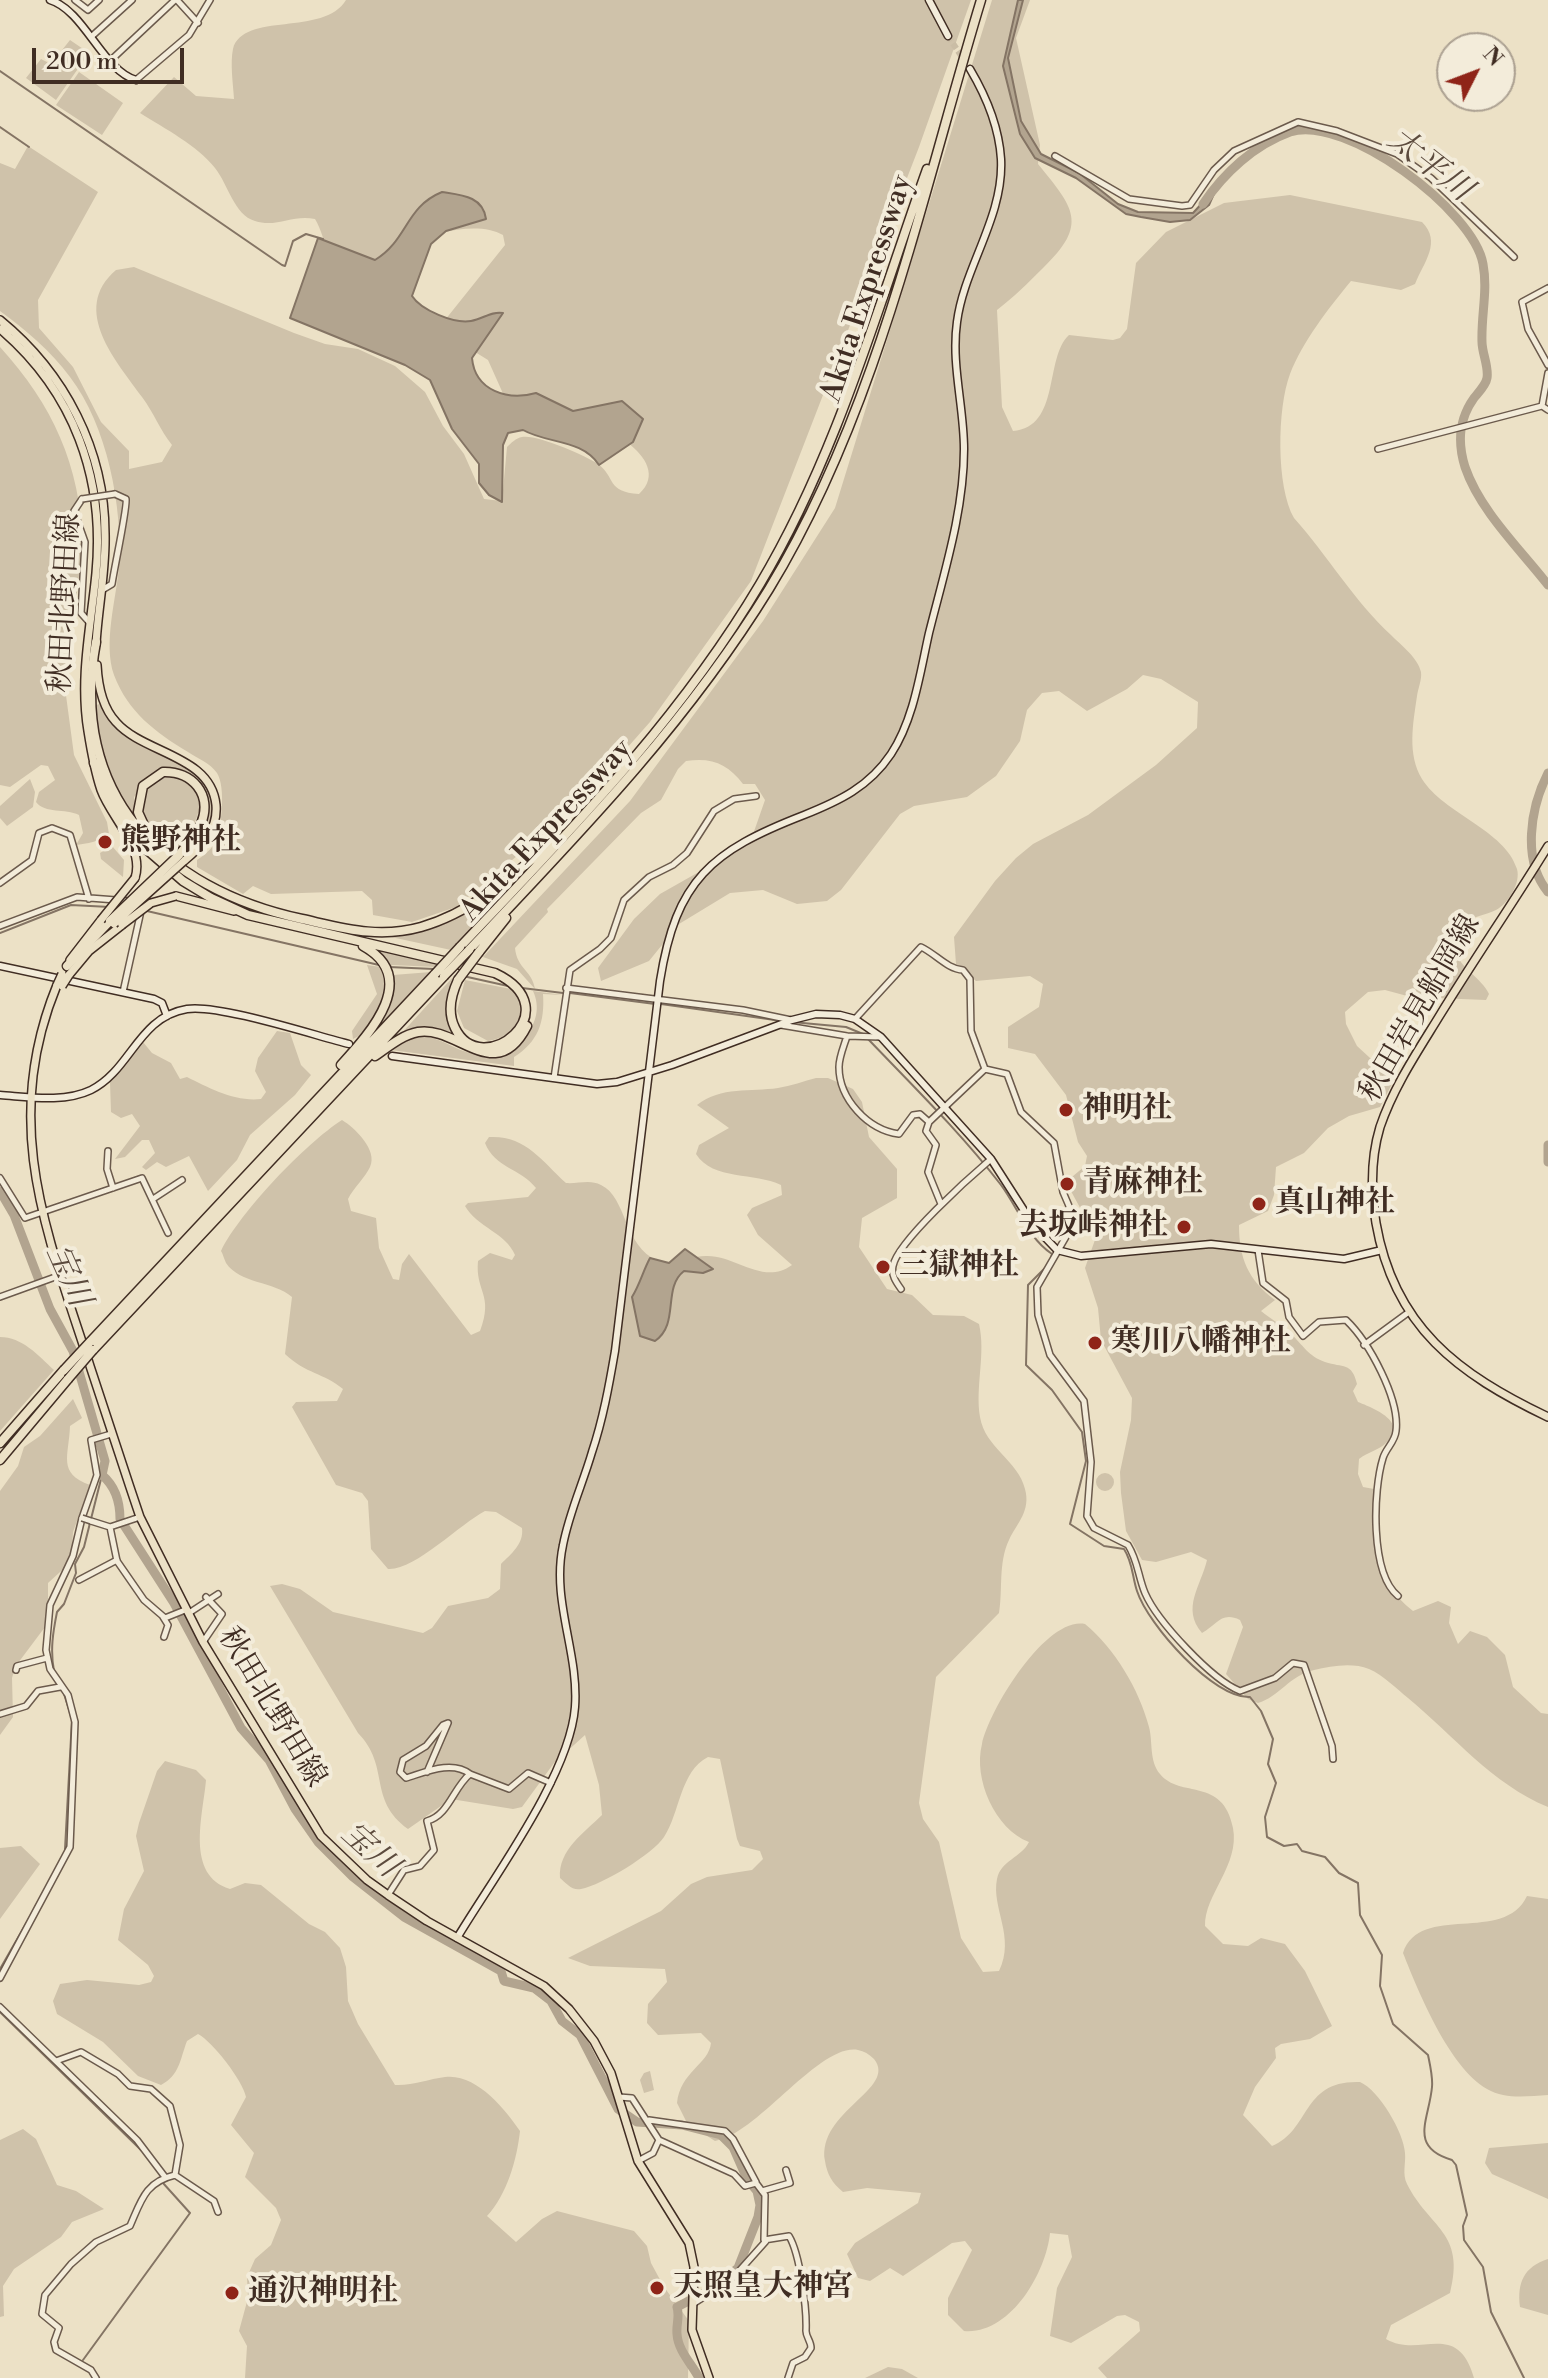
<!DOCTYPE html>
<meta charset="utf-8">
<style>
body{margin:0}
#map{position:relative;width:1548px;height:2378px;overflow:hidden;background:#ece1c6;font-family:"Libre Bodoni",serif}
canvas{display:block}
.north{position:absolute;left:1436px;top:32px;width:80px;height:80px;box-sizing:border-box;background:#f3ecda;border:2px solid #aba091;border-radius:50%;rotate:48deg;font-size:22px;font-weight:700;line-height:32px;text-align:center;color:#402d23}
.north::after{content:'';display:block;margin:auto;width:28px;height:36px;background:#8f2418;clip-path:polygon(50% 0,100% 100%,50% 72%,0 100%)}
.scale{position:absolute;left:32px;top:48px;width:152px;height:36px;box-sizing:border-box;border:4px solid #402d23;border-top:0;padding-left:10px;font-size:24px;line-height:28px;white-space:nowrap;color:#402d23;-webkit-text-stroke:6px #f3ecda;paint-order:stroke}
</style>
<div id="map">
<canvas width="1548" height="2378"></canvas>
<div class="north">N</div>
<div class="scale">200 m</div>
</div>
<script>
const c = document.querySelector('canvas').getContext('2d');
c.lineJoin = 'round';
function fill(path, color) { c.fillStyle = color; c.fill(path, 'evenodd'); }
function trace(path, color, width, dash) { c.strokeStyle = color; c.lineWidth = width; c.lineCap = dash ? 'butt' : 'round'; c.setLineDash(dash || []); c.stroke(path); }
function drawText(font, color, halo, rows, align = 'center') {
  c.font = font + ' "Libre Bodoni","Noto Serif JP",serif'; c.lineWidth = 8; c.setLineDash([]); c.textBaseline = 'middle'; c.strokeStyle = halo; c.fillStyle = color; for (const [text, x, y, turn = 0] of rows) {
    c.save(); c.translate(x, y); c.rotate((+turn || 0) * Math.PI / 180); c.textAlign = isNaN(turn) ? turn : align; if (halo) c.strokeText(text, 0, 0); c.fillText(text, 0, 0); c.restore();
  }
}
fill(new Path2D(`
 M346,0H971L919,147L751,581L650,722L573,809L456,907L412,922L373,915L372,900L362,891L271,894L253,886L243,894L197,867V860C204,855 210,851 214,844C222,829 226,787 217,773C210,763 197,758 188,752C155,732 128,712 114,675C103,643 116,600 119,567C123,507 107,425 70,377C51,351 26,330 0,311V163L15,169L28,146L98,192L38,300L39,328L73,367L101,422L129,451V469L162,462L172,445C160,430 154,413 142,397C118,363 69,310 116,270L134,267L294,333L325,344L358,349L395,366L425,392L443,426L464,454L484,499L502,501L507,447C511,443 516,438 522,437C536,434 585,455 598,464C616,477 606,492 639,494C659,476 645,456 628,443L505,398L488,360L459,342L445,320L505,245L503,235C479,221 435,232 411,244C387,256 356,279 331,253C324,245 321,228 315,219C293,214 277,228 255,221C234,215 228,184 215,168C197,145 165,129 140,113L174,77L196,96L234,99C233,84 230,63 233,49C243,11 324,37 346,0Z
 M992,0H1030L1016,38L1040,145L1038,164C1074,208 1089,224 1043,268C1028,283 1014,297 997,310L1002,407L1013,431C1061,427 1044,358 1069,335L1113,340L1120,338L1127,329L1136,263L1166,232L1224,203L1290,195L1422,222C1442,242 1424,262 1415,284L1401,290L1351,281C1328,309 1303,341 1290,374C1277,408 1276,487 1294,518C1328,556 1354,601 1391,635C1401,645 1418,658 1421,672C1422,680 1418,688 1417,696C1413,724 1407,754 1422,779C1444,814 1505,830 1517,869C1521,883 1508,904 1496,910C1475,920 1450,916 1456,951C1459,968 1482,978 1489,994L1486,1000L1411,997L1385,990L1368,992L1345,1012L1346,1024L1357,1046L1394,1080L1380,1107L1349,1116L1328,1128L1304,1153L1276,1167L1274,1195L1268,1211L1239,1225C1239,1258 1248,1280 1275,1300L1261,1311C1271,1319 1282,1325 1291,1334C1303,1345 1308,1356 1325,1362C1343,1368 1352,1362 1357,1384L1353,1391L1358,1402C1373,1408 1410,1422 1386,1443C1379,1450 1368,1452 1359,1459L1358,1474L1363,1487L1374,1489C1369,1537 1373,1580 1413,1611L1438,1601L1451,1607L1449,1623L1458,1644L1470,1631L1487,1637L1505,1655L1513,1687L1541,1713L1548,1714V1807C1492,1784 1454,1736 1408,1698C1397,1689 1383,1675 1369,1669C1352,1662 1331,1666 1314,1670C1290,1675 1279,1697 1258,1703L1248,1699L1226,1674L1243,1627L1240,1620C1221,1611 1217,1625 1202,1633C1181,1608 1201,1586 1207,1560L1191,1552L1156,1562L1142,1560L1126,1531L1121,1493L1120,1472L1131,1420L1132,1398L1101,1340L1098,1308L1085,1268L1096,1237L1066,1182L1085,1166L1087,1156L1078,1142L1066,1095L1035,1054L1008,1048V1027L1039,1007L1043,984L1030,976L976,981L956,964L954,937L995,881L1016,858L1033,844L1088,815L1156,765L1197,728L1198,702L1161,679L1143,675L1127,689L1087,711L1059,691L1042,693L1027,710L1020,741L996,776L967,797L914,806L900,814L841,890L827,901L797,904L763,890L730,893L679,924L649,961L601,981L598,968L634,919L660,894L750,843L765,800L755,784H743C728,764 712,757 686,761L678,769L661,800L641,813L547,909L548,912L515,948C517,969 532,970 535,989L517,969L483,957L630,801L763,621L835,508Z
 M70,40L89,53L56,100L26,78L41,59L51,64Z
 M79,72L123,103L102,135L56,105Z
 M0,347C53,405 80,465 83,544L65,688L74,755L107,822L109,834C103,841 85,844 76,845L83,833L79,815C65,808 45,814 36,802L39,792L55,780L48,766L41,765L10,787L0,785Z
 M101,704C111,723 124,737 143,747C158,755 175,757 189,767C231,795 211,830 184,859L181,857C206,825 223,783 172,768L155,773L134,797L138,824C115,788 97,749 95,705Z
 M162,775C225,777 196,827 174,857C148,833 119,801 162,775Z
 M30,779L35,792L33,807L7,826L0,818V806Z
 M112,846L124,860L123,877L101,859L100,853Z
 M525,871L451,950L391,937C402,932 420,933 433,928C468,917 498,895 525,871Z
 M374,947L441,963L436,967L392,965L393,975L431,972L368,1041L391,996L382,955Z
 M367,965L381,967C390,991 378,1029 353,1039L352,1031L377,994Z
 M453,977L448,1005L466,1042L440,1033L400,1035Z
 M465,980L516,990C529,1015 515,1037 488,1041L464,1028L457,1011Z
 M533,991L563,995L543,994C545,1022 538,1042 514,1057V1066L391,1050C431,1017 447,1055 485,1055C516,1055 548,1023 533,991Z
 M277,1031L290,1033L301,1065L311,1075L295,1095L250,1135L237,1160L208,1191L189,1156L166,1167L157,1162L146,1170L142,1167L155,1153L149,1140H142L125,1157L115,1159L140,1126L132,1114L121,1118L111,1112L110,1082L143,1042L152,1053L171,1063L180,1079L187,1077C209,1088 235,1102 261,1099L266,1092L255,1071L258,1058Z
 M816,1078H828L853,1089L862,1102L869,1137L897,1169V1198L862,1218L859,1247L887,1289L912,1295L933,1315L964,1316L979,1324C986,1354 975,1387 980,1417C985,1448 1018,1460 1025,1489C1031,1511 1017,1523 1009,1540C998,1563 1003,1590 999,1613L936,1677L919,1803L923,1819L939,1842L961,1938L983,1972L999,1971C1016,1937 991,1908 997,1879C1001,1860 1021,1858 1029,1842C995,1829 973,1779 982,1744C989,1710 1046,1616 1085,1624C1115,1649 1139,1689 1149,1727C1153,1742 1149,1761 1160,1774C1180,1799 1223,1776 1233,1828C1240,1865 1204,1895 1205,1926L1223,1944L1248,1946L1261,1938L1285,1944L1305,1971L1332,2026L1310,2039L1281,2044L1275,2048L1276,2058L1255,2087L1243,2115L1272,2146C1311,2130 1301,2080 1360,2082C1379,2090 1404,2133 1405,2153C1406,2163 1402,2174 1407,2184C1429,2228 1466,2232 1450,2293L1391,2325L1386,2339C1420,2359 1457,2319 1474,2378H1107L1098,2368L1140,2331L1139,2322L1125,2315L1117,2316L1071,2343L1050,2336L1057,2288L1072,2257L1068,2235L1050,2233C1046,2273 1010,2335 964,2331L948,2315V2298L972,2250L965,2241L952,2243L903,2276L890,2268L870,2281L858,2278L847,2254L855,2243L918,2203L921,2193L867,2188L843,2192C832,2183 827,2174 825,2161C817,2111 898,2089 874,2059C869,2054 864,2051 858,2050C819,2043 757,2135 715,2141L687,2123L677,2103C680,2072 709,2064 711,2043L701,2033L658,2035L647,2023L648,2004L667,1982L665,1969L590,1966L568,1958L661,1911L691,1884L707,1877L752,1870L763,1859L760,1851L740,1846L737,1839L720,1759L708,1757C680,1771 680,1813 664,1837C653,1854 602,1885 581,1889C572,1891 566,1883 560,1878C558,1850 584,1833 602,1815L599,1785L585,1735L554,1763L522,1807L513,1809L451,1799L408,1829C367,1799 391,1767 358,1733L270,1586L282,1584L300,1589L333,1612L423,1633L432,1628L448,1606L488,1598L500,1589L501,1564C511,1554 524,1544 522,1528L496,1512L485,1511C460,1524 414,1571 388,1569L371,1549L368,1501L362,1493L336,1485L292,1407L296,1402L337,1401L343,1389C324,1373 306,1374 285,1354L292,1297C274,1281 240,1284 226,1263C224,1259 223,1254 221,1251C240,1212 306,1143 342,1120C355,1128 378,1150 370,1167C366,1176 353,1189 348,1199L351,1211L376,1218L379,1248L393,1279L399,1280L402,1264L409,1254L471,1335L480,1331C494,1294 475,1292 478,1261L490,1253L512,1260L515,1255C506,1233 477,1227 465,1206L468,1203L528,1197L536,1188C520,1168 495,1168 485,1143L489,1137C525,1135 541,1160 566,1183C578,1184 590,1179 601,1185C627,1197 623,1246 658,1261C674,1268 689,1256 706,1256C736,1255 763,1286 792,1265L758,1235L747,1215L752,1208L782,1195L781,1185C755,1172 713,1181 696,1154L699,1145L729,1128L697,1105C721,1086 751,1092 778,1088C791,1086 804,1081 816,1078Z
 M0,1337C22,1337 38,1355 54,1370L0,1431Z
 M73,1399L82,1418L70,1426C69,1456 57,1473 90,1485L73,1532L71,1562L48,1583V1623L15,1667L12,1678L13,1717L0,1735V1491L18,1466L24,1447L40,1436Z
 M1096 1482a9 9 0 1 1 18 0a9 9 0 1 1-18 0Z
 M165,1761L196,1770L206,1780C203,1816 185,1875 230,1889L245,1883L261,1885L309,1924L325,1932L340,1948L346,1967L348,2001L358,2024L395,2085C412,2086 428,2079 445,2077C476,2073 505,2109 520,2131C517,2159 507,2195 487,2216L516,2242L542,2219L557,2211L634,2231L647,2246L651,2263L664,2287L689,2321L688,2378H245L247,2346L239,2331L248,2298L247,2277L255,2259L271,2245L281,2220L276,2208L245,2177L254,2153L231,2125L246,2097C243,2081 213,2042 198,2034L187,2041C180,2059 180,2075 161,2085L138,2076L103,2042L57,2014L53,2001L60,1984L87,1980L139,1985L151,1982L154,1976L148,1965L118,1940L124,1909L144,1871L136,1836L139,1823L157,1771Z
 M21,1846L40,1864L0,1919V1848Z
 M1527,1896L1548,1899V2095C1528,2096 1506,2100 1487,2089C1449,2067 1419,1993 1403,1953C1420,1902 1504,1945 1527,1896Z
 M650,2071L654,2090L644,2093L640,2080L644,2073Z
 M23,2129L36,2139L57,2185L76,2191L104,2209L72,2222L61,2237L14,2269L3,2286L4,2316L0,2317V2140Z
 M1548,2143V2199L1492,2174L1485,2163L1489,2148Z
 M1548,2259V2315L1520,2307C1517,2282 1524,2267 1548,2259Z
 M888,2367L902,2369L918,2378H865Z`), '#cfc2aa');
const water = new Path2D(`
 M1018,0H1023L1008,58L1021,121L1041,154L1079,173L1118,204L1138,212L1193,213L1217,187L1209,205L1190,220L1170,222L1141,217L1126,214L1076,178L1035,158L1020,134L1003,66Z
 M442,192C461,195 483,196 486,219L446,231L431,244L412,296C421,310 454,324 471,321C483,319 491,311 503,313L472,358C475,391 508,401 536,393L573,411L622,401L643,419L633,442L599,465C582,439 548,444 523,430L508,433L503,445L502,502L489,495L479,483V464L452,429L430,380L405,365L290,318L318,238L375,260C408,240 405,207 442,192Z
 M685,1249L713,1269L703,1273L684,1271C662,1288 680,1324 655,1341L640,1336L632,1297C640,1284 643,1271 650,1258L669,1263Z`);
fill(water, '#b2a48f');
trace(water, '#847464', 2);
trace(new Path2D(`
 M0,71L282,265L285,266L293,241L306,234L323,239
 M0,127L29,147
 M147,911L379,965
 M0,933L71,905L110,907
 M389,967L434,969
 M463,976L508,986
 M522,988L563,993
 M570,993L655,1004
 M661,1004L782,1021
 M792,1022L846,1027L863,1034
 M868,1039C913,1086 961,1133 1001,1185C1018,1208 1028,1238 1052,1254L1051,1259
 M1046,1267L1028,1285L1026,1365L1052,1390L1082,1432L1086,1461L1070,1524L1104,1546L1124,1549C1133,1563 1132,1576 1137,1591C1148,1625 1214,1699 1250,1697L1261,1711L1273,1739L1268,1764L1276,1783L1265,1817L1267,1837L1284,1846L1297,1844L1302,1851L1325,1857L1339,1873L1358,1883L1360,1915L1382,1955L1380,1986L1393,2024L1428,2055C1430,2065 1433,2077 1432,2087C1429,2120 1408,2147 1452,2160L1456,2165L1467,2215L1463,2226L1464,2240L1483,2267L1491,2312L1524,2378
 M54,1671C50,1650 53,1632 57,1612L64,1604L76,1573L75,1564L84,1547L102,1475
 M64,1694L72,1719L65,1849
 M0,1969L27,1922
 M0,2012L142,2151
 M83,2360L190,2213L163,2183`), '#847464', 2);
trace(new Path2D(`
 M1203,204C1224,173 1254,145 1290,132C1346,114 1474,211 1483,264C1488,291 1481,315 1482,342C1482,353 1489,367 1487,378C1486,385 1478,393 1474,398C1459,419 1457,441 1465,467C1480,511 1520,549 1548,585
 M1548,773C1530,808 1522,861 1548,892
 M1548,1145V1162
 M0,1191L14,1215L50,1309L73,1351L105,1461L102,1475C115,1486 120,1503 120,1519L174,1603L241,1728L269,1760L295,1809L318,1842L353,1877L404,1917L501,1971L504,1981L534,1988L551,2001L562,2021L580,2035L618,2109L637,2122L682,2125L721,2135L733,2147L747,2179L757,2191L760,2205L758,2217L738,2268L710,2290L677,2307C680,2317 676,2324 677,2334C678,2351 692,2364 699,2378`), '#b2a48f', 9);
trace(new Path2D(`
 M948,36L970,69`), '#cabda5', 6, [6, 3]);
const street = new Path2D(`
 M75,0L88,10L99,0
 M177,0L198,23
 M91,37L132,0
 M111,60L175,0
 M136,80L189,35L210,0
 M1055,156L1129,199L1182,206L1190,205L1214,170L1234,151L1298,122L1337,131L1397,154L1431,178L1514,257
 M1548,288L1522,302L1528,329L1548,365
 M1548,373L1542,406L1548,410
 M1378,449L1542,406
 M82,499L74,511L85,542L81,613L89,622
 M102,590L112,584C114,569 128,505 126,499L115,494
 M0,883L32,860L39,833L52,828L70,835L89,899
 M0,926L77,897L129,901
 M566,988L743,1010L791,1020
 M123,992L141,911
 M855,1019L921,947C936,954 947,969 963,970L970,979L971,1031L985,1069
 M781,1025L847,1036L880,1037
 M847,1036C844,1046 839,1057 839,1067C839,1099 868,1130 899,1134L913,1115L920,1114L929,1122L926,1131L936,1145L928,1172L941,1204
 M985,1069L1007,1074L1021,1112L1054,1143L1063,1192L1069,1206L1067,1235L1037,1287L1038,1315L1050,1355L1084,1401L1091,1462L1087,1516L1094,1528L1128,1545C1138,1561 1138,1576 1145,1593C1157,1621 1212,1680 1240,1691L1275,1678L1293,1663L1304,1665L1332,1746L1333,1759
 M554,1078L570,970L600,949L611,938L624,900L649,877L673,865L687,853L714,811L734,799L756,796
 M929,1122L985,1069
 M108,1151L107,1169L113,1188
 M0,1178L25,1218L142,1178L168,1233
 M153,1199L182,1180
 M1258,1250L1263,1283L1286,1301L1289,1317L1303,1336L1319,1322L1346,1320C1369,1342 1400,1399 1396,1431C1395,1442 1386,1448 1383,1458C1373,1490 1370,1573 1398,1596
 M901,1289C896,1282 891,1275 893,1266C897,1242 971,1176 991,1159
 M0,1297L58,1276
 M1364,1345L1409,1312
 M82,1518L97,1475L91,1440L111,1434
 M91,1521L110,1527L117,1561L144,1600L165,1618L185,1610
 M110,1527L140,1517
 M79,1580L117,1560
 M189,1613L218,1594
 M163,1617L168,1625L164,1637
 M203,1642L222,1614L206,1597
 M16,1670L17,1666L47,1658
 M0,1714L26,1706L38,1691L60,1687
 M427,1772L448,1723L443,1725L426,1746L403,1760L400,1772L406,1778C426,1772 452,1760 470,1774
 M388,1895L404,1870L420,1866L434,1850L427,1821C449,1815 453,1788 470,1774L509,1789L528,1773L551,1783
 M0,1978L70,1847L75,1722L68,1695L50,1669L46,1650L50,1605L73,1556L82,1518
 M0,2007L137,2140L165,2177
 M56,2061L81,2052L118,2074L130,2086L151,2089L170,2106L180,2145L175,2175
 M619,2097L632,2098L659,2140L734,2174L745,2186L756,2183L765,2195L764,2240L789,2236C800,2254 807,2309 806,2331C806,2337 811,2341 811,2348L805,2357L793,2363L788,2378
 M649,2120L725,2131L733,2139L756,2182
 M638,2161L653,2153L659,2140
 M762,2191L790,2183L786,2170
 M693,2304L732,2279L766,2241
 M96,2378L91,2370L56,2350L54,2342L59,2328L42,2314L45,2295L71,2264L96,2242L130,2226C141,2201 145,2182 175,2175L214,2201L218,2212`);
const secondary = new Path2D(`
 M50,0C84,10 103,71 136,80
 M929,0L948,36
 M0,966L154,999L162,1003L167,1016
 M392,1056L597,1084L617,1082L672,1065L792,1020L816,1014L840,1015L855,1019L881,1037L991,1159L1034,1226L1057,1250L1081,1256L1211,1244L1344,1259L1382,1250
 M0,1095C29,1097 64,1103 91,1090C131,1070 138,1017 187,1009C219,1004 313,1035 349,1044
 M457,1938C493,1878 570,1775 575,1707C579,1652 551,1601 563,1545C569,1513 583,1483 592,1452C603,1419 609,1386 615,1351L660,981C676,880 711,851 804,815C839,801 869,787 891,754C914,719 920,673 929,633C944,573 964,511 964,449C964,407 951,364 957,322C964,267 1004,217 1001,159C999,127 986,96 970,69`);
const primary = new Path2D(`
 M0,320C65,373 105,450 105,534C106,571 98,608 96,644
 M0,329C74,392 105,478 96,573C91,626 79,677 88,731C91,750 95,772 101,790C111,818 145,847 135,878
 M97,665C98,685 102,707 116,722C144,754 211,755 216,805C218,830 202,846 184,861
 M1548,846C1513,903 1475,958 1440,1015C1418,1051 1394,1086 1380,1127C1371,1157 1371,1192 1376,1223C1394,1327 1458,1374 1548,1417
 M176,896L234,911
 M70,960L101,920
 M69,975L89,951L122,925
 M57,985C0,1124 47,1233 90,1366C107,1417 123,1467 140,1517L203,1642L321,1836L367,1880L388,1895L427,1921L544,1986L569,2009L594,2041L611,2073L638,2161L689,2243L694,2267L692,2330L709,2378`);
const highway = new Path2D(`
 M96,642C68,793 162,889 302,919C343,928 378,939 421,927C474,912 516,873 557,838
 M94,763L114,805L145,848L183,881L211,898L248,915L495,973C573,1010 481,1082 455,1028C447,1012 451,995 458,980
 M148,834L138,812L143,786L163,772C192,771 213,794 201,824C196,836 186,846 178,856
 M460,947C569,832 679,721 760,584C837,455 877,309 927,169
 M469,950C577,836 686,724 769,589C878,410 921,198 981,0
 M479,952L506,918
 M67,966L110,921
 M375,1056C388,1047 402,1035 418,1032C457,1025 496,1087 527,1026
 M341,1065C370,1033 421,978 363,946
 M90,1342L435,974
 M93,1350L444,976
 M0,1443L64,1370
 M0,1460L68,1379`);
trace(street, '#6b5a4c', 8);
trace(secondary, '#402d23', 9);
trace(primary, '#402d23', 10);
trace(highway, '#402d23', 11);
trace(street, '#f3ecda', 5);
trace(secondary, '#f3ecda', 6);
trace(primary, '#ece1c6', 7);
trace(highway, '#ece1c6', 8);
const streetBridge = new Path2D(`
 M82,499L115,494
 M82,1518L91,1521`);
const primaryBridge = new Path2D(`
 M101,920L135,878
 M114,924L184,861
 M122,925L151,903L176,896
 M57,985L62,974
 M62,986L69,975`);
const highwayBridge = new Path2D(`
 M110,921L178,856
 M435,974L460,947
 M444,976L469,950
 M458,980L479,952
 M64,1370L90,1342
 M68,1379L93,1350`);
trace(streetBridge, '#6b5a4c', 8, []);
trace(primaryBridge, '#402d23', 10, []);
trace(highwayBridge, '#402d23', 11, []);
trace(streetBridge, '#f3ecda', 5);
trace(primaryBridge, '#ece1c6', 7);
trace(highwayBridge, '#ece1c6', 8);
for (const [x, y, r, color] of [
 [105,842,8,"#8f2418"],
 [1066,1110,8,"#8f2418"],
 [1067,1184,8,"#8f2418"],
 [1259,1204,8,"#8f2418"],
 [1184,1227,8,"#8f2418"],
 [883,1267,8,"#8f2418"],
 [1095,1343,8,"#8f2418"],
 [657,2288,8,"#8f2418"],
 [232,2293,8,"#8f2418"]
]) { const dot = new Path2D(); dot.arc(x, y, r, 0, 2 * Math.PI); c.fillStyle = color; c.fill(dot); trace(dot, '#f3ecda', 3); }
drawText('30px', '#402d23', '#f3ecda', [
 ["Akita Expressway",868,289,-72],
 ["秋田北野田線",66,603,-87],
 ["Akita Expressway",547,831,-47],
 ["秋田岩見船岡線",1421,1009,-60],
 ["秋田北野田線",271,1708,59]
]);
drawText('bold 30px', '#402d23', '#f3ecda', [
 ["熊野神社",121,842],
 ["神明社",1082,1110],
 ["青麻神社",1083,1184],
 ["真山神社",1275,1204],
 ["去坂峠神社",1168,1227,"right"],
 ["三獄神社",899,1267],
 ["寒川八幡神社",1111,1343],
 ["天照皇大神宮",673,2288],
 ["通沢神明社",248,2293]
], 'left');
drawText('italic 32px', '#5c4b3e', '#f3ecda', [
 ["太平川",1429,166,38],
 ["宝川",67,1276,66],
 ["宝川",369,1851,42]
]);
</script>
